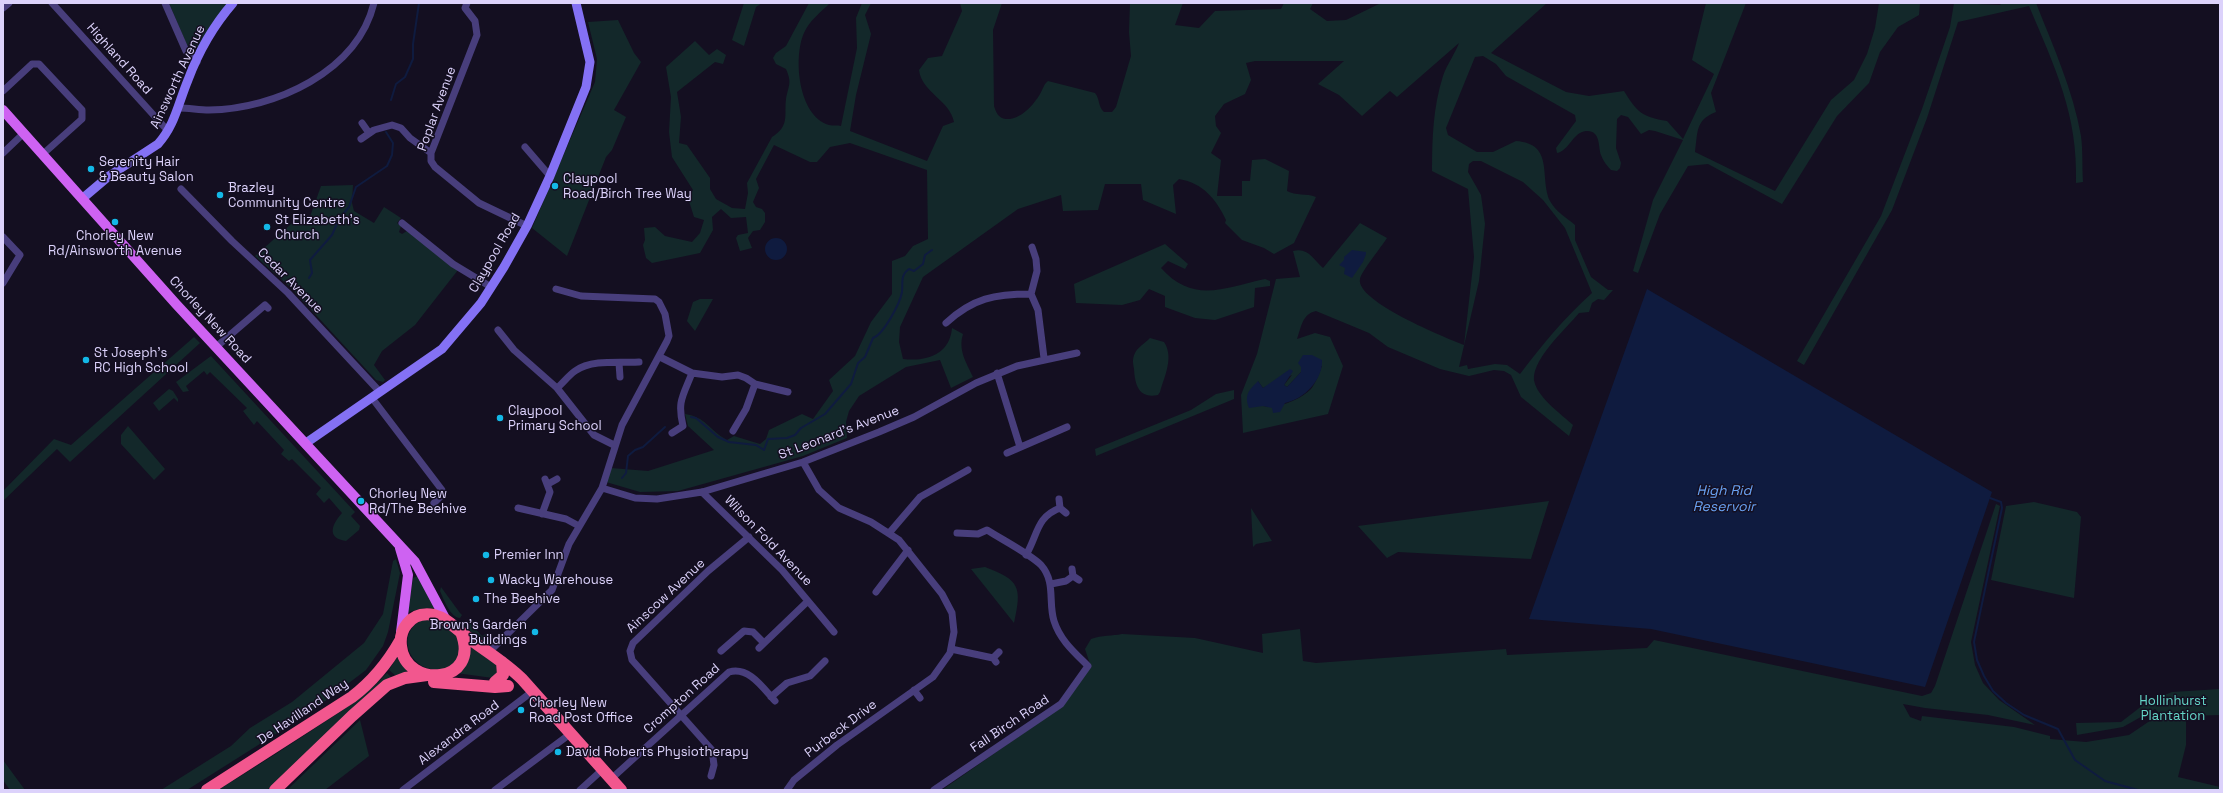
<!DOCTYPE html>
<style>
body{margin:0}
#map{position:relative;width:2223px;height:793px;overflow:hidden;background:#140f21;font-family:"Space Grotesk",sans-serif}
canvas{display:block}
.frame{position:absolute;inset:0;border:4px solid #dcd2fb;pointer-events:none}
</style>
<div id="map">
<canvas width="2223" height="793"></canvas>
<div class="frame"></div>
</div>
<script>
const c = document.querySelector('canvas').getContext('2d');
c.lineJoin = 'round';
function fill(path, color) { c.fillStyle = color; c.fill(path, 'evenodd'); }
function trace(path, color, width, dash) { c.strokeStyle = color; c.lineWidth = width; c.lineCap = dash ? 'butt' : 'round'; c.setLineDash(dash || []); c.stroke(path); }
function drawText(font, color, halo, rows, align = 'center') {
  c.font = font + ' "Space Grotesk",sans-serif'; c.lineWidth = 3; c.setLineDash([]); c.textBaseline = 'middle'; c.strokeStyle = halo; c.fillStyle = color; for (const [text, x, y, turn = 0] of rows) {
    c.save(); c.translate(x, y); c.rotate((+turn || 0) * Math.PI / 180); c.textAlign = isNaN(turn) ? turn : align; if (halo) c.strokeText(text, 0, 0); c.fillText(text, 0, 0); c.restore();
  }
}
fill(new Path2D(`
 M169,3H228L198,49L189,47L186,43Z
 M744,3H762L756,7L744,46L732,40Z
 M809,3H830C821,12 809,21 804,33C793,57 798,116 829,125C833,126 838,125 841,126L857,48L856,18L862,3H871L865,15L871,34L856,95L850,131L927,161L943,126L954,122C950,100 922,93 919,70L928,58L942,56L962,11L960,3H1002L993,30L994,106C996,112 998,118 1006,119C1020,120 1033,106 1040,94C1043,89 1044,84 1048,81L1095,93C1100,99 1098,107 1104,112H1112L1116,107L1131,56L1129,32L1130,3H1183L1175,25L1199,28L1215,11L1281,9L1284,3H1313L1310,9L1327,21L1346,20L1381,3H1547L1491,53L1566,92L1589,96L1624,91C1637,112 1642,117 1667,121L1683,139L1714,74L1692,60L1706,3H1746L1711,93L1716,112C1695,120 1698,132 1695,152L1775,191L1831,100L1854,80L1867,54L1875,28L1879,3H1920L1919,15L1898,27L1880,52L1869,83L1837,116L1782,204L1708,164L1688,166L1660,214L1638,273L1633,271L1653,200L1683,140L1655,131L1649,130L1641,134L1628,117L1621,115L1617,119L1616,148L1621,163L1620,168L1617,171L1611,170C1607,166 1603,161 1601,155C1598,147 1601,130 1586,131C1573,132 1569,151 1557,153L1556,148L1576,121L1575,115L1506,76L1496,64L1483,56L1475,57L1446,128L1448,135L1477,152H1493L1516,141C1555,144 1539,177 1550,201C1555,211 1567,218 1575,225V240L1591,277L1608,290H1613L1604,300L1598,299L1592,303L1589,312L1579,313C1567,328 1527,363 1535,384C1540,399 1562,415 1573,425L1569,436L1521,397L1511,375L1504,371L1494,370L1469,376L1440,369L1388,347L1369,333L1316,311C1302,314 1301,328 1297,339L1315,333L1330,337L1343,366L1328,414L1243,433L1241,395L1257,354L1276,279L1300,277L1293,251C1308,247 1313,259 1323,268L1360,223L1387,238C1382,246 1361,272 1360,279C1355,301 1446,338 1464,345L1474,257L1468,189L1432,171C1432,139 1433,107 1443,76C1447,64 1455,54 1459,43L1397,97L1390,91L1362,116L1339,95L1318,84L1344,61H1255L1246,63L1251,80L1245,94L1224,104L1215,116L1216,126L1221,133L1211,153L1221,160L1217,196H1242V181H1250L1252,160L1265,159L1289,171L1287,191C1296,196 1306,193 1316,197L1294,243L1274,254L1264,248L1242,240L1225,223L1226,220C1216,199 1203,183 1179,179L1173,185L1176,214L1143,200L1141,184H1105L1098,210L1063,211L1061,195L1018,209L923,277L900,327L899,342L903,359C927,362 950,354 952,328L963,334C958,350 966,362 973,377L951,388L940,360L906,367L859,396L849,411L846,422L847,438L803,456L678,491L640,492L606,482L611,468L648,471L714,450L688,426L685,414C706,417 709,430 727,440L734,436L760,444L766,439L769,430L802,414L813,419L833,391L829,380L855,356L871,322L892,294V261L905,256L913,246L928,239L927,170L850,143L830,147L817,162H810L774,145L756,179L759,188L753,202L756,207L762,209L765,213V222L760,230L753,231L748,238L752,248L740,251L736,238L738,235L748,233L746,217L731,218L721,209L712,217L713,230L700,253L652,263L646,258L643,245L645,240L644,228L655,227L665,236L692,242L700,233L704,220L694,217L688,198L693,190L672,157L669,132L671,97L666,67L695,41L709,55L717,49L726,55L723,64L715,62L677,92L681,117L679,143L687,145L710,178V189L716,199L732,208L745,209L748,193L747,183L772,137C790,126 784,115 786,99C789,84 792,83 786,69L776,64L773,58L776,53L786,46ZM1473,161H1481L1523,182L1543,200L1565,228L1592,293C1564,318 1542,345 1520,374L1507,365L1495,364L1468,369L1467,365L1459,367L1479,281L1485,224L1481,195L1468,172L1469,164ZM1322,366C1319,373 1316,383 1311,389C1300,400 1278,409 1263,406L1258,381L1263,388L1292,375L1284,385L1287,387L1301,372V367Z
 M1954,3L2000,5L2002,3H2036C2053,46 2073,90 2081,136C2083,151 2082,167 2083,182L2076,183C2078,114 2055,68 2029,6L1958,22L1927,118L1892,210L1804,365L1797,361L1881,216L1922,109L1950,27Z
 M618,20L634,53L641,62L614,110L626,117L612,150L606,157L567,256L532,228L595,82L597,59L588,22Z
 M353,185L352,203L354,211L374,223L384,207L401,218L397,223L401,226L399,232L402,234L407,231L458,270L415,325L382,351L374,365L385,380L383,382L376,380L290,287L255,256L299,217L307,225L321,186Z
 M1165,244L1188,264L1185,269L1168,261L1161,268C1193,304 1224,288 1265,279L1270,281V286L1255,288L1254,307L1215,320L1195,318L1165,307V296L1149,289L1140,300L1122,305L1076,303L1074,284Z
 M700,299H713L695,331L687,321L693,302Z
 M194,337L200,343L70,462L57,449L3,501V491L54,439L71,445Z
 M1150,338L1164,342C1174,357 1165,375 1160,392L1158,395C1138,399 1135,384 1134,369C1133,363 1132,359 1135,353C1137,348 1145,343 1150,338Z
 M211,356L355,512L351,516L360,526L359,530L346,541C325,538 333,523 342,513L329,498L324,503L316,494L321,488L292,459L289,461L281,454L284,450L257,421L254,425L243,411L247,408L210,372L207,375L204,371L186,386L189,391L183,392L176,382Z
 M169,389L173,391L178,399V402L174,398L159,411L153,403Z
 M1234,390V399L1096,456L1095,449L1191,410L1216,394Z
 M128,426L165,469L154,480L121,444V435Z
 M1549,501L1531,559L1398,552L1387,558L1358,526Z
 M2034,502L2077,512L2081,517L2074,598L1991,580L2006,506Z
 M1996,504L2000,506L1971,642L1975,665L1983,683L1999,700L2035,725L1988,715L1925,708L1903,704L1910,717L1921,721L1922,716L2014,727L2050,736V739L2086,742L2129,735L2160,714L2155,709L2123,727L2077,735L2076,723L2121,722L2147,702L2172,692L2220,689V715L2186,716V745L2178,777L2220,787V790H942L1048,716L1091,667L1085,649L1091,639C1102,635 1112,636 1122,634L1195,638L1263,653L1262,634L1300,629L1303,661L1316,663L1506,649L1507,655L1647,648L1654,640L1922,696L1931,693L1935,686Z
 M1251,508L1272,541L1256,544L1253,547Z
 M396,559L400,573L388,632L383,646L366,670L312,711L187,790H161L231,746L250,728L292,702L364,643L383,614L393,561Z
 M985,567C1020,580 1022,587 1014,623L971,569Z
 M419,575L436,608H425L408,612L413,578Z
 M441,587L460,613L462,615L460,618C450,617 444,600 440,591Z
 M422,620C439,618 465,634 460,654C459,659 454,664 452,668C445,669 436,671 430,669C406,663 398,632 422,620Z
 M466,621H468L482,636L487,633L493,640L491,642H483L465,627Z
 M469,642L495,659L500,670L493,678L456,673Z
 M399,654L410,670L396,676L389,670Z
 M387,673L392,678L267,790H218C251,770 284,749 317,727C342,711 366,695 387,673Z
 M360,720L369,756L325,790H287Z
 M3,760L25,790H10L3,780Z`), '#13282a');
fill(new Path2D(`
 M765 249a11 11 0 1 1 22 0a11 11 0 1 1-22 0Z
 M1352,250L1366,252V254L1363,262L1352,278L1344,274L1345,268L1339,265L1344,260V257Z
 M1647,289L1992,492L1925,687L1651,629L1529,619Z
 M1303,355H1312L1322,360C1323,380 1304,399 1285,403L1280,412L1273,413L1272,408L1263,406L1249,408C1244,395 1249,390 1258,381L1263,388L1290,369L1293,371L1284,385L1287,387L1301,372V367L1298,363Z`), '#0f1b3f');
trace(new Path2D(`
 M391,100L396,84L405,77L413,59V44L419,3
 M309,278L312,273L310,260L332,235L339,219L349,207L356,187L387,166L392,155L393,143L386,132
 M691,417L696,418L718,437L729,442L756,445L764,450L768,439L787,438L795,435L801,428L825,414L851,384L858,363L865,357L873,338C884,334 900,303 902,292C903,283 900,275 909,269L914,271L923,264L925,255L932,250
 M622,478L626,473L628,456L635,450L643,447L665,427
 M1990,498L2001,502L2002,508L1974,642L1977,660L1984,676L1993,691L2006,703L2024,715L2058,729L2075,760L2105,781L2138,790`), '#0f1b3f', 2);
trace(new Path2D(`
 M52,3L168,131
 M165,3L186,51L197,62
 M467,3L465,8L475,21L477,35L431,153V161L435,167L479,203L527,226
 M3,8L9,3
 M3,91L32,64H39L82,110V119L43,154
 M179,108C189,108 199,110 209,110C275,109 357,72 374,3
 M362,123L369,133
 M361,139L374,130L392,125L401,128L410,138L431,153
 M525,147L550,176
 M3,153L24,133
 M181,189L232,241L288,293L380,392
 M402,223L453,264L491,287
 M3,237L20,255L3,283
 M1032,247L1036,259L1037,271L1031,294L1038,310L1044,358
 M946,323C973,298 995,294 1031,294
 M498,330L514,350L557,388L594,435L614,445
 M216,347L265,305L268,308
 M660,357L692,373L722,377L738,375L746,378L755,384L788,392
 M619,363L620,377
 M997,373L1020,447
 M557,388C563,383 568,376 575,371C592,359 620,363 639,362
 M372,398L442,490L441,496L434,503
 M733,431L746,409L755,384
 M672,433L683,426C677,401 683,396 692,373
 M1007,453L1067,427
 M548,484L557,479
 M602,488L635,498L657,499L702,492L803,462L879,432L914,417L976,383L1017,366L1077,353
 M702,492L782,570L834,632
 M1059,499L1060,508L1066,513
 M518,508L566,519L579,526
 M542,514L550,492L545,479
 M890,532L920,497L968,470
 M1026,555C1038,535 1036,517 1060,508
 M1072,569L1073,576L1079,580
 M1051,584L1066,581L1073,576
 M876,592L908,550
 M759,648L808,601
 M951,649L993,658
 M721,651L744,631L753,632L764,643
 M489,652L552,590L569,544L602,488L622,425L667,341L669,336L665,314L659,302L655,299L581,296L556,289
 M996,662L993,658L999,652
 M914,690L920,698
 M771,697L787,683L810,676L825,661
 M711,776L714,765L712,750L632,660L630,651L633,643L708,571L749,537
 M611,779L729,672C749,666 763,688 775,701
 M403,790L529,694
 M495,790L570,734
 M580,790L602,770
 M787,790L794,780L837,745L933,677L950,653L954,632L952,613L942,594L899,540L871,522L839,508L819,490L803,462
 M934,790L1061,704L1088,666C1074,652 1060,640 1054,621C1048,602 1056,582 1041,565C1030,554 1001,539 987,530L978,534L957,533`), '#483e7c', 7);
trace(new Path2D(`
 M83,198L109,176L158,144C175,125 178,104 188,80C198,53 214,25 233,3
 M306,443L442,349L481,303L504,267L527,226L550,176L586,87L590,62L576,3`), '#8471f4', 9);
trace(new Path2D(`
 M3,110L176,304L415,562L446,620
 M400,548L408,575L401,632`), '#ce62f2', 10);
trace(new Path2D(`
 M461,632C482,685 405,689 401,646C400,638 402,630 407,624C414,615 423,613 434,615C446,618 453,626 462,633C482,649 504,661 522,679L621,790
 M434,682L495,687L508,686
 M495,682L503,675L502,662
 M207,790L352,697C373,681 387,664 400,641
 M275,790L352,716L387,685L405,678L427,675`), '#f2578e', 12);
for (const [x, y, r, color] of [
 [91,169,4,"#13b8e7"],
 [555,186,4,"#13b8e7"],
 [220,195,4,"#13b8e7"],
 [115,222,4,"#13b8e7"],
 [267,227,4,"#13b8e7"],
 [86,360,4,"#13b8e7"],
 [500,418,4,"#13b8e7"],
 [361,501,4,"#13b8e7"],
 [486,555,4,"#13b8e7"],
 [491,580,4,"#13b8e7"],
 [476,599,4,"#13b8e7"],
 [535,632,4,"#13b8e7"],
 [521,710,4,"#13b8e7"],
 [558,752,4,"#13b8e7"]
]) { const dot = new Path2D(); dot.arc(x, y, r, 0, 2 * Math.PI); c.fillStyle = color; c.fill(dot); trace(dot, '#140f21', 1.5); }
drawText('13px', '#dcd2fb', '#140f21', [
 ["Highland Road",119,59,48],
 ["Ainsworth Avenue",178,77,-65],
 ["Poplar Avenue",437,109,-70],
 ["Claypool Road",495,253,-60],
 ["Cedar Avenue",290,281,45],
 ["Chorley New Road",210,320,47],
 ["St Leonard's Avenue",839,433,-21],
 ["Wilson Fold Avenue",768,541,46],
 ["Ainscow Avenue",666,596,-43],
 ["Crompton Road",682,699,-42],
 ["De Havilland Way",303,712,-34],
 ["Fall Birch Road",1010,724,-34],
 ["Purbeck Drive",841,729,-37],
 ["Alexandra Road",459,733,-37]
]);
drawText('13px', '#dcd2fb', '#140f21', [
 ["Serenity Hair",99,162],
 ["& Beauty Salon",99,177],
 ["Claypool",563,179],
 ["Road/Birch Tree Way",563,194],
 ["Brazley",228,188],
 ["Community Centre",228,203],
 ["St Elizabeth's",275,220],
 ["Church",275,235],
 ["Chorley New",115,236,"center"],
 ["Rd/Ainsworth Avenue",115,251,"center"],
 ["St Joseph's",94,353],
 ["RC High School",94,368],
 ["Claypool",508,411],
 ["Primary School",508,426],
 ["Chorley New",369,494],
 ["Rd/The Beehive",369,509],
 ["Premier Inn",494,555],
 ["Wacky Warehouse",499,580],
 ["The Beehive",484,599],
 ["Brown's Garden",527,625,"right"],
 ["Buildings",527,640,"right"],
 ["Chorley New",529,703],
 ["Road Post Office",529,718],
 ["David Roberts Physiotherapy",566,752]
], 'left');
drawText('13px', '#64d5c7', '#140f21', [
 ["Hollinhurst",2173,701],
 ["Plantation",2173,716]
]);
drawText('italic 14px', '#69a2f3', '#140f21', [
 ["High Rid",1724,491],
 ["Reservoir",1724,507]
]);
</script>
